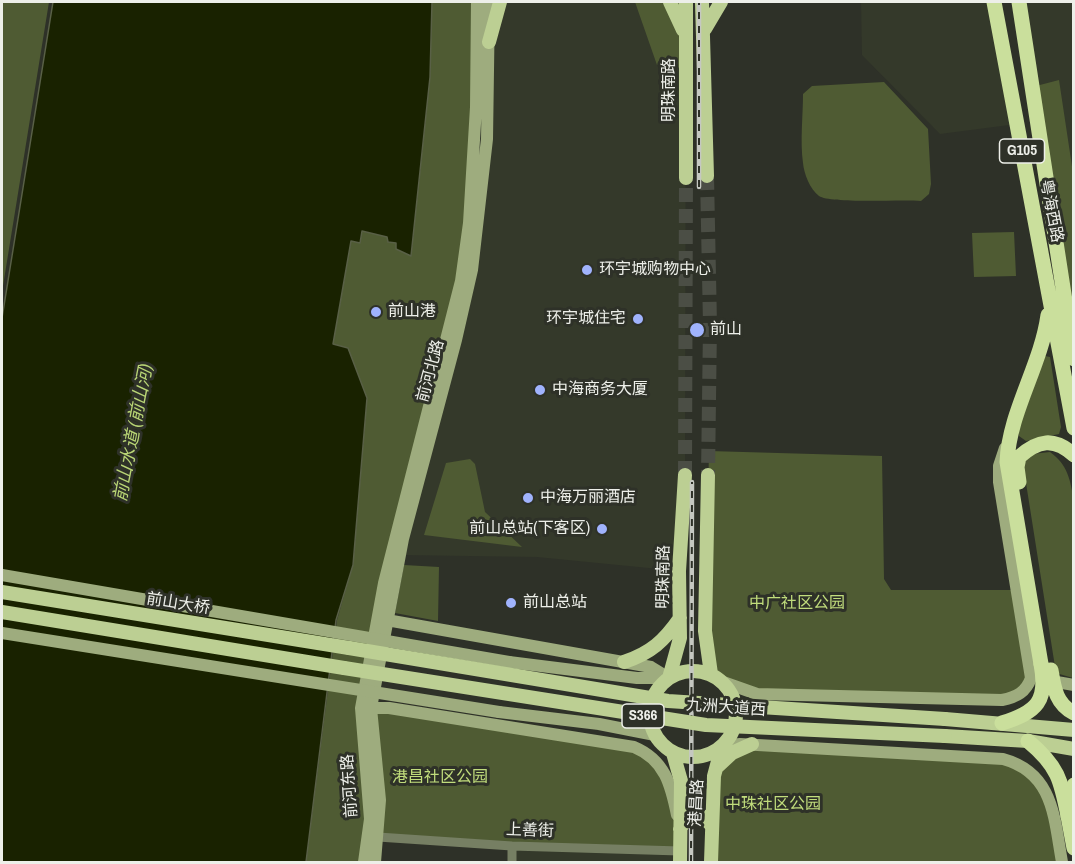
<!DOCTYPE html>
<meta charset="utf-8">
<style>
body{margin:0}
#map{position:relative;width:1075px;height:864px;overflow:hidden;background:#2e3128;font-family:"Archivo Narrow",sans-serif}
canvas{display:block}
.frame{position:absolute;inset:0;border:3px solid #edefe9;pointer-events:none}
</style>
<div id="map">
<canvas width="1075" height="864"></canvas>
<div class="frame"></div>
</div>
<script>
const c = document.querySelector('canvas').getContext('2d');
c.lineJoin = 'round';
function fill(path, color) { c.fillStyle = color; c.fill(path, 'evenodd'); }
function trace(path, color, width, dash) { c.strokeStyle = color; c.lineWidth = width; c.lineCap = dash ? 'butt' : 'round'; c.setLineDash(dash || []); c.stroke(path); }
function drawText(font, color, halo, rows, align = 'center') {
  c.font = font + ' "Archivo Narrow","Noto Sans SC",sans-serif'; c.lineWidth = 6; c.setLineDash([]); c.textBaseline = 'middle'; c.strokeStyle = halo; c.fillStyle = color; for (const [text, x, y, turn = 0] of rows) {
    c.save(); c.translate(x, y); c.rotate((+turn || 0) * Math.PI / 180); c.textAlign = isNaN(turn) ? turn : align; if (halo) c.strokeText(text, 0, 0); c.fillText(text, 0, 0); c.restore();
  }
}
fill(new Path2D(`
 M500,2H686L685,475L679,571L537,557L400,555L472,270L489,42Z
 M861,2H994L1017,124L940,134L862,55Z
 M1025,2H1073V318Z
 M512,846L678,853V862H513Z`), '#34392a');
fill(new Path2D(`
 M2,2H49L2,292Z
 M429,2H484L465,247L371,708L628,746L661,769L678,830V849L379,837L375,862H306L337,620L353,565L367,398L348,348L333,344L351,241L360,243L361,231L388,237L411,256L430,77Z
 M635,2H682V68L657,65Z
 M1059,80L1073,173V310L1036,86Z
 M884,82L928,129L931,184L929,194L921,201C901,199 831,204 819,196C810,189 804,174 803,163C800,141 803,116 803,94L812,86Z
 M1014,232L1016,276L974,277L972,233Z
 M1045,356L1050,357L1061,427L1059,434L1026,441L1019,436L1018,430Z
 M709,451L882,456L884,579L891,590H1020L1035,675C1033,695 1023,700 1005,704L758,693L723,682L711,674L705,631Z
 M1050,452C1068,465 1070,479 1074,501L1073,678L1056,673L1023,464L1032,454Z
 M470,459L475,464L485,512L522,547L424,535L446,463Z
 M404,565L439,567L438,621L395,613Z
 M742,749L1002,759L1043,788L1060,862H712L715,776Z`), '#4f5b33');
const water = new Path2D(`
 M53,2H432L430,77L411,256L396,249V243L388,242L387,237L362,231L360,243L351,241L333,344L348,348L367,398L353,565L336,620L306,862H2V318Z`);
fill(water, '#192200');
trace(water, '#596046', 1.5);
trace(new Path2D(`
 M707,176L710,325L708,475
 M685,475L686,178`), '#4b4e45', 14, [14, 7]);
trace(new Path2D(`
 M378,837L512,846L680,851
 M512,846V862`), '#767f63', 9);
trace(new Path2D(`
 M381,619L651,667L669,678
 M509,662L637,678H669
 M1045,680L1074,685
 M723,682L757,694L1002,700C1017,697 1026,692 1031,678L999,482V466L1005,448
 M362,708H389L634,747C665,760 671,785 677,815
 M499,712L599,724L655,735
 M722,746L740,744L1003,759C1054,773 1054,818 1062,862
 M364,862L370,819L361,708L384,583L461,281L469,223L476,107L477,2
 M375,862L380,800L371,708L403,539L456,340L472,270L487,139L489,2`), '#9eac7e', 12);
trace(new Path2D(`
 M670,2L683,30
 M702,2L707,176
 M705,29L721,2
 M489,42L500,2
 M686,178V2
 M708,475L705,631L711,674
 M2,592L349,648
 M2,612L344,668
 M624,662C651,653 664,641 680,618
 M650 714a43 43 0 1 1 86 0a43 43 0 1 1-86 0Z
 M669,678L680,638L679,571L685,475
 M945,719L1074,730
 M945,736L1028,741L1074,749
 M673,753L681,781L680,862
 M718,766L732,753L752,744
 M680,829L687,817L695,813L704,817L712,826
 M711,862L714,776L722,746`), '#bccf93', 14);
trace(new Path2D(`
 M994,2L1074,428
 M1019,2L1074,359
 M1019,482L1017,467L1019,457C1038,440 1054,437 1074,455
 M1041,664L1007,462C1009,412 1041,366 1048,315
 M1074,785V800
 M1068,816L1074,848`), '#cadf9c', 15);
const rail = new Path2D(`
 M699,187V2
 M691,862L692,482`);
trace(rail, '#c5c8c1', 4.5);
trace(rail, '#2e3128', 2, [7]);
trace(new Path2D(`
 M2,575L509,662
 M2,633L499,712`), '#9eac7e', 12);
trace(new Path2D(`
 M349,648L668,701L945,719
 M344,668L706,725L945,736`), '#bccf93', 14);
trace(new Path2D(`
 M1051,670C1054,688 1056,704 1074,713
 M1002,723C1037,712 1048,701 1041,664
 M1028,741C1058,766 1061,780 1068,816`), '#cadf9c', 15);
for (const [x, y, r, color] of [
 [587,270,6,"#a0b3fd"],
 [376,312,6,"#a0b3fd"],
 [638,319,6,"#a0b3fd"],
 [697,330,8,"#a0b3fd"],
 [540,390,6,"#a0b3fd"],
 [528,498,6,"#a0b3fd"],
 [602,529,6,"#a0b3fd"],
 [511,603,6,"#a0b3fd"]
]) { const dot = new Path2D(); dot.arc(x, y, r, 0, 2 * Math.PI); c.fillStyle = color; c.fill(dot); trace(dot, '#2e3128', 2); }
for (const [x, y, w] of [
 [1022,151,45],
 [643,716,42]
]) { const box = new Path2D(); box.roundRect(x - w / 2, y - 12, w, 24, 4.5); c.fillStyle = '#2e3128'; c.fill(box); trace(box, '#edefe9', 1.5); }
drawText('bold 15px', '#edefe9', null, [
 ["G105",1022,151],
 ["S366",643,716]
]);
drawText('16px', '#edefe9', '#2e3128', [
 ["明珠南路",670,90,-90],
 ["粤海西路",1051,211,79],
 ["前河北路",431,371,-75],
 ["明珠南路",664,577,-89],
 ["前山大桥",178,604,9],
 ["九洲大道西",726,708,4],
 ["前河东路",350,786,-94],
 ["港昌路",697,803,-87],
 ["上善街",530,831,2]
]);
drawText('16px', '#edefe9', '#2e3128', [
 ["环宇城购物中心",599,270],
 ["前山港",388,312],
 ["环宇城住宅",626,319,"right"],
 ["前山",710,330],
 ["中海商务大厦",552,390],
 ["中海万丽酒店",540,498],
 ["前山总站(下客区)",590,529,"right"],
 ["前山总站",523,603]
], 'left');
drawText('16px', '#c1dd7c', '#2e3128', [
 ["中广社区公园",797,604],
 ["港昌社区公园",440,778],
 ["中珠社区公园",773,805]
]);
drawText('italic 18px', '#b9d575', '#2e3128', [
 ["前山水道 (前山河)",134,433,-79]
]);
</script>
